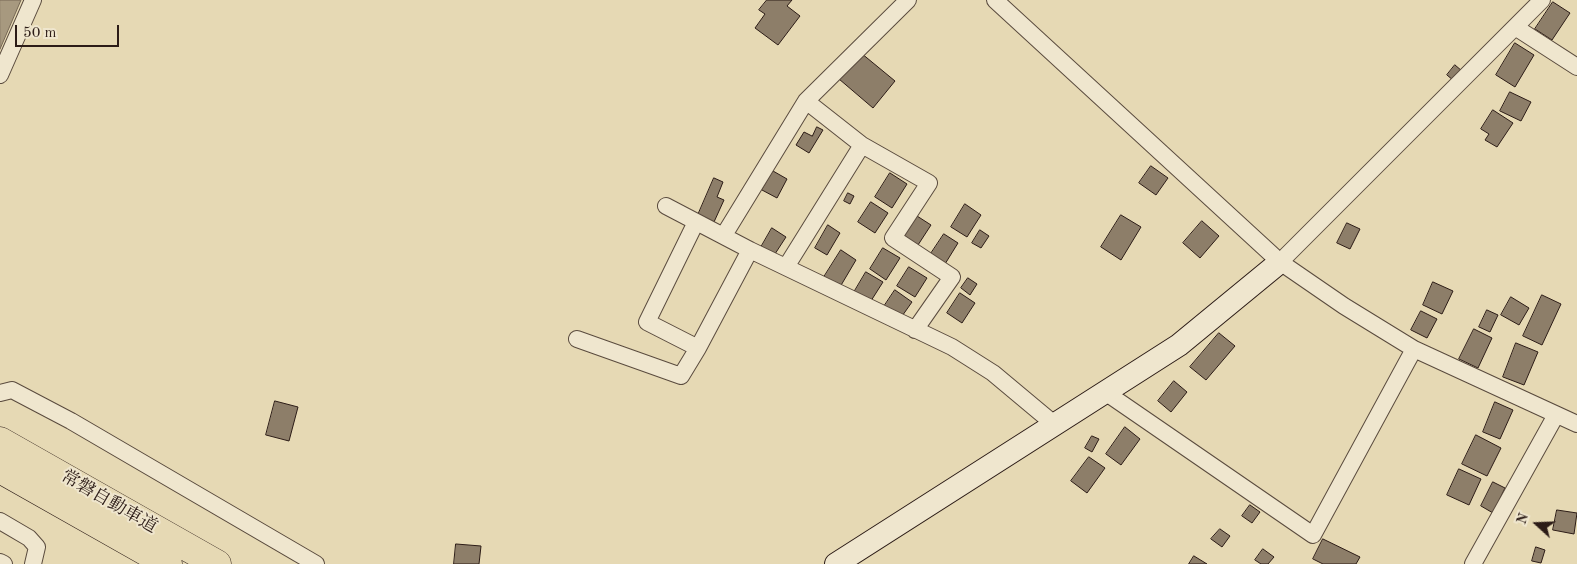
<!DOCTYPE html>
<meta charset="utf-8">
<style>
body{margin:0}
#map{position:relative;width:1577px;height:564px;overflow:hidden;background:#e6d9b4;font-family:"Old Standard TT",serif}
canvas{display:block}
.north{position:absolute;left:1512px;top:499px;width:50px;height:50px;-webkit-text-stroke:4px #efe6ce;paint-order:stroke;rotate:290deg;font-size:14px;font-weight:700;line-height:20px;text-align:center;color:#2c1c17}
.north::after{content:'';display:block;margin:auto;width:18px;height:22px;background:#2c1c17;clip-path:polygon(50% 0,100% 100%,50% 72%,0 100%)}
.scale{position:absolute;left:15px;top:25px;width:104px;height:22px;box-sizing:border-box;border:2px solid #2c1c17;border-top:0;padding-left:6px;font-size:15px;line-height:18px;white-space:nowrap;color:#2c1c17;-webkit-text-stroke:4px #efe6ce;paint-order:stroke}
</style>
<div id="map">
<canvas width="1577" height="564"></canvas>
<div class="north">N</div>
<div class="scale">50 m</div>
</div>
<script>
const c = document.querySelector('canvas').getContext('2d');
c.lineJoin = 'round';
function fill(path, color) { c.fillStyle = color; c.fill(path, 'evenodd'); }
function trace(path, color, width, dash) { c.strokeStyle = color; c.lineWidth = width; c.lineCap = dash ? 'butt' : 'round'; c.setLineDash(dash || []); c.stroke(path); }
function drawText(font, color, halo, rows, align = 'center') {
  c.font = font + ' "Old Standard TT","Noto Serif JP",serif'; c.lineWidth = 4; c.setLineDash([]); c.textBaseline = 'middle'; c.strokeStyle = halo; c.fillStyle = color; for (const [text, x, y, turn = 0] of rows) {
    c.save(); c.translate(x, y); c.rotate((+turn || 0) * Math.PI / 180); c.textAlign = isNaN(turn) ? turn : align; if (halo) c.strokeText(text, 0, 0); c.fillText(text, 0, 0); c.restore();
  }
}
const water = new Path2D(`
 M0,0H21L0,49Z`);
fill(water, '#a7997f');
trace(water, '#766755', 1);
const building = new Path2D(`
 M767,0H792L787,6L800,16L778,45L755,28L765,14L759,10Z
 M1553,2L1570,13L1552,40L1535,29Z
 M1515,43L1534,55L1515,87L1496,75Z
 M861,53L895,81L873,108L839,79Z
 M1455,65L1462,71L1454,81L1447,75Z
 M1510,92L1531,102L1521,121L1500,111Z
 M1493,110L1513,123L1497,147L1485,140L1489,134L1481,129Z
 M817,127L823,130L809,153L796,145L804,132L812,136Z
 M1151,166L1168,178L1156,195L1139,183Z
 M773,171L787,179L777,198L762,190Z
 M890,173L907,184L892,208L875,197Z
 M714,178L723,182L717,197L724,200L714,222L698,215Z
 M848,193L854,196L850,204L844,201Z
 M871,202L888,213L875,233L858,222Z
 M965,204L981,215L967,237L951,227Z
 M1121,215L1141,227L1121,260L1101,247Z
 M917,216L931,225L918,245L904,236Z
 M1202,221L1219,236L1200,258L1183,243Z
 M1347,223L1360,229L1350,249L1337,243Z
 M828,225L840,233L827,255L815,248Z
 M772,228L786,237L773,257L760,249Z
 M980,230L989,236L981,248L972,243Z
 M944,234L958,243L945,264L930,255Z
 M883,248L900,258L886,280L870,269Z
 M841,250L856,260L840,287L824,277Z
 M909,267L927,278L915,297L897,286Z
 M866,272L883,282L869,304L853,294Z
 M968,278L977,284L970,295L961,288Z
 M1433,282L1453,291L1442,314L1423,305Z
 M895,290L912,302L900,319L883,308Z
 M960,293L975,303L962,323L947,313Z
 M1542,295L1561,304L1542,345L1523,336Z
 M1511,297L1529,308L1519,325L1501,315Z
 M1487,310L1498,315L1490,332L1479,327Z
 M1421,311L1437,319L1427,338L1411,330Z
 M1474,329L1492,338L1478,368L1459,359Z
 M1219,333L1235,346L1206,380L1190,367Z
 M1516,343L1538,352L1524,385L1503,377Z
 M1174,381L1187,392L1171,412L1158,401Z
 M275,401L298,407L289,441L266,435Z
 M1495,402L1513,410L1500,439L1483,432Z
 M1125,427L1140,439L1121,465L1106,454Z
 M1476,435L1501,448L1487,476L1462,464Z
 M1092,436L1099,439L1092,452L1085,448Z
 M1089,457L1105,468L1087,493L1071,481Z
 M1459,469L1481,479L1469,505L1447,495Z
 M1493,482L1505,488L1493,513L1481,506Z
 M1250,505L1260,512L1252,523L1242,516Z
 M1557,510L1577,513L1574,534L1553,530Z
 M1220,529L1230,536L1222,547L1211,539Z
 M1323,539L1360,557L1356,564H1323L1313,559Z
 M456,544L481,546L479,564H454Z
 M1536,547L1545,550L1541,563L1532,561Z
 M1263,549L1274,557L1268,564H1261L1255,560Z
 M1194,556L1207,564H1189Z`);
fill(building, '#8d7e69');
trace(building, '#2c1c17', 1);
const street = new Path2D(`
 M995,0L1280,262L1344,306L1414,349L1577,424
 M1515,27L1577,67
 M0,75L33,0
 M862,145L929,183L893,238L952,277L915,330
 M666,206L750,250L952,347L993,373L1054,424
 M696,222L647,322L698,348L750,250
 M724,235L806,101L908,0
 M1280,262L1542,0
 M786,267L862,145L806,101
 M577,339L681,376L698,348
 M1105,392L1313,535L1414,349
 M0,393L12,390L71,421L316,564
 M0,521L29,538L37,547L33,564
 M0,562L4,564
 M1473,564L1556,415`);
const secondary = new Path2D(`
 M836,564L1179,345L1280,262`);
const highway = new Path2D(`
 M0,441L217,564
 M0,469L168,564`);
trace(street, '#5a4b3e', 18);
trace(secondary, '#2c1c17', 24);
trace(highway, '#2c1c17', 29);
trace(street, '#efe6ce', 16);
trace(secondary, '#efe6ce', 22);
trace(highway, '#e6d9b4', 28);
drawText('18px', '#2c1c17', '#efe6ce', [
 ["常磐自動車道",109,502,30]
]);
</script>
